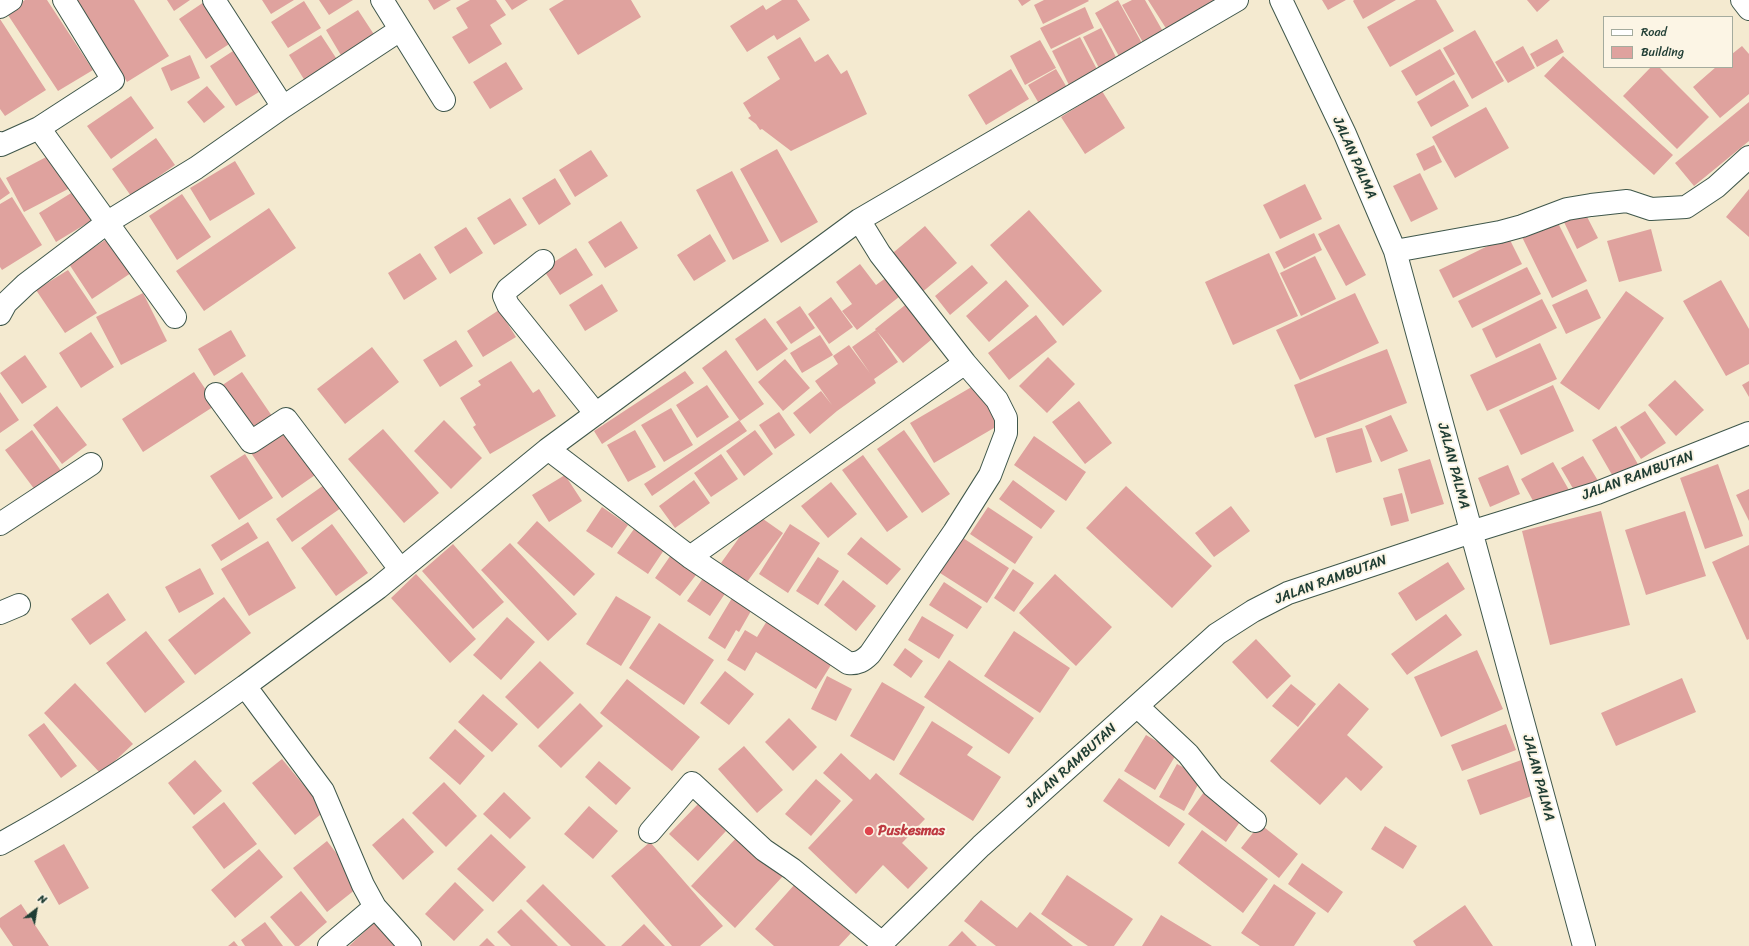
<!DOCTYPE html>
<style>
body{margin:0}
#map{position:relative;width:1749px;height:946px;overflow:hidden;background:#f4ead0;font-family:Sriracha,sans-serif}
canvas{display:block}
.legend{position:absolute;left:1603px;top:16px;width:130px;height:52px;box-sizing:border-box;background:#fcf5e5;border:1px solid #a4ab9e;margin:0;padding:5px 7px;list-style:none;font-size:12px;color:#1f3d34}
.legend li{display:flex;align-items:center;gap:8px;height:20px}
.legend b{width:20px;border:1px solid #a4ab9e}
.north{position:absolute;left:16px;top:890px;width:40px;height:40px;-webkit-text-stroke:3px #fcf5e5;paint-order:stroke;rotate:31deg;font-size:11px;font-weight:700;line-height:16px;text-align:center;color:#1f3d34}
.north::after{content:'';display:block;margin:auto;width:14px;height:18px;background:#1f3d34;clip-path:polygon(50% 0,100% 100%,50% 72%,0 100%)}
</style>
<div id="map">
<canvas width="1749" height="946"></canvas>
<ul class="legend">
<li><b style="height:5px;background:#fff"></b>Road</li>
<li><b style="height:11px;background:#dfa29e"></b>Building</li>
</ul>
<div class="north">N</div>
</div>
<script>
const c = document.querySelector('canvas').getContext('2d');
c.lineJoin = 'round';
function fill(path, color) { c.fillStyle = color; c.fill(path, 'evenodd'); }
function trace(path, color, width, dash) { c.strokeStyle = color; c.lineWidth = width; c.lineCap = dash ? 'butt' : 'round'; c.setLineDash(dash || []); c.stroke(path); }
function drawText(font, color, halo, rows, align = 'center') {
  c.font = font + ' Sriracha,sans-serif'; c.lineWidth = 4; c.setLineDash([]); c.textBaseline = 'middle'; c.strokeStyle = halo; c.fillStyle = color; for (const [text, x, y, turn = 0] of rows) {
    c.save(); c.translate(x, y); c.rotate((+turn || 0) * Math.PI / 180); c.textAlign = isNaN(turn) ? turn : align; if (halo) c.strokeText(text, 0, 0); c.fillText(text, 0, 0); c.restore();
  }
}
fill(new Path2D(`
 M25,0H47L93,70L58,91L6,12Z
 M76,0H134L169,56L127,82Z
 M167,0H190L174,11Z
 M207,0L237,39L206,59L179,19Z
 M262,0H294L271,14Z
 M319,0H353L329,15Z
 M428,0H451L434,10Z
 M470,0H496L506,15L490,25L502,44L469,64L452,37L468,28L456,8Z
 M505,0H528L512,10Z
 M564,0H631L641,17L578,55L549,9Z
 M782,0H797L810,20L777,40L774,35L747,52L730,26L763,5L766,10Z
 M1018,0H1031L1022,6Z
 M1044,0H1088L1089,1L1043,24L1034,5Z
 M1118,0L1143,45L1120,58L1095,13Z
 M1132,0H1145L1165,35L1145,46L1122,5Z
 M1148,0H1222L1169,33Z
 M1322,0H1346L1328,10Z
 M1354,0H1396L1363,19L1353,1Z
 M1416,0H1436L1454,31L1390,67L1367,27Z
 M1527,0H1550L1537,12Z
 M304,1L321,28L288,48L271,22Z
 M1085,7L1094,28L1051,49L1040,28Z
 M358,10L375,36L342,57L326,30Z
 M0,19L46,90L5,116L0,109Z
 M1101,28L1119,63L1101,72L1083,37Z
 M1475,30L1504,81L1472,99L1443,48Z
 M321,35L338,61L305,81L289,55Z
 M800,37L815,62L828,54L841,74L847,70L867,114L791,151L762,129L760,130L756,124L748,118L751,116L743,103L780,79L767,57Z
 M1080,37L1100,75L1071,89L1052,51Z
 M1557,39L1564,52L1537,67L1530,54Z
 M1040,40L1056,68L1025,85L1010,56Z
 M1523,46L1535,68L1508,83L1495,62Z
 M1742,46L1749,54V94L1720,118L1693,87L1716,67H1732V54Z
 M1440,49L1455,74L1416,96L1401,71Z
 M233,51L259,92L236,106L210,66Z
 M190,55L200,78L171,91L161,68Z
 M1563,56L1673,155L1654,175L1544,76Z
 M506,62L523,89L490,109L473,82Z
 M1651,67H1659L1709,117L1677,149L1623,96Z
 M1011,69L1029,99L986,125L968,95Z
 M1056,69L1069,91L1041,107L1028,85Z
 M1454,80L1469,106L1431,127L1417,102Z
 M207,86L225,107L204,123L187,102Z
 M1102,91L1125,128L1085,154L1061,117Z
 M131,96L154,128L111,159L87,126Z
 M1749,102V141L1694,186L1675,163Z
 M1486,107L1509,148L1455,178L1432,137Z
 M156,138L175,165L131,196L112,169Z
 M1434,145L1442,162L1424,171L1416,154Z
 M777,149L818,222L781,243L740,169Z
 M591,150L608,176L575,197L559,170Z
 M52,154L70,188L24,212L6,178Z
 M235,161L255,194L210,221L190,188Z
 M732,171L769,241L733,260L696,190Z
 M1420,173L1438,209L1411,222L1393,186Z
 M0,177L10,193L0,200Z
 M555,178L571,204L539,225L522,198Z
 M1305,184L1322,219L1280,239L1263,205Z
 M1749,189V237L1726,217Z
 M76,190L94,219L56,242L39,213Z
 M182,194L211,237L177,260L149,216Z
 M12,197L42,245L2,270L0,267V204Z
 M510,198L527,225L494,245L477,218Z
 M269,208L296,248L204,311L176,271Z
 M1583,209L1598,238L1577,249L1563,220Z
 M1029,210L1102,291L1063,326L990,245Z
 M621,221L638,248L605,268L588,242Z
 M1557,221L1587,281L1552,298L1522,237Z
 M1339,224L1366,275L1346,286L1318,234Z
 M925,226L957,263L920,294L888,257Z
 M466,227L483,253L450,274L434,247Z
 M1651,229L1662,271L1619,282L1607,241Z
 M1314,233L1322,250L1284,269L1275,252Z
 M114,234L137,269L92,299L69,264Z
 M710,234L726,261L694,281L677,255Z
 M1508,236L1522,264L1453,298L1439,270Z
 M576,248L593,275L560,295L543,269Z
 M420,253L437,279L404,300L388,273Z
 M1269,253L1298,316L1233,345L1205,282Z
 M1315,256L1336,299L1301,316L1280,273Z
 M860,264L876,285L890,275L904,293L857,330L842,311L852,304L836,282Z
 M972,265L988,283L950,315L935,296Z
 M1527,267L1541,294L1472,328L1458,301Z
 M68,270L97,313L65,333L36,290Z
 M1006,280L1029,306L989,342L966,316Z
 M1721,280L1749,329V364L1726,376L1683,301Z
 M602,284L618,311L585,331L569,305Z
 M1587,289L1601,318L1566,334L1552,305Z
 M1626,291L1664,318L1599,410L1560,383Z
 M143,293L167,341L121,365L96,317Z
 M1355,293L1379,343L1300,380L1276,330Z
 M831,297L853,327L829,344L808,314Z
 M1542,299L1557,328L1496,358L1482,329Z
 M909,302L937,335L903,363L875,329Z
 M800,306L815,328L791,344L776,322Z
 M499,310L516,337L483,357L467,331Z
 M1036,315L1057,342L1009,380L988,353Z
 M765,318L788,349L757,371L735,339Z
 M231,330L246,356L214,376L198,349Z
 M876,330L898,362L874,379L876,383L837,411L810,434L793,413L821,391L832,405L815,381L838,364L833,356L849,345L870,373L852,347Z
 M91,332L114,367L81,388L59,353Z
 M820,335L833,355L802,373L790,353Z
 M456,340L473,366L440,387L423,360Z
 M1540,343L1557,379L1487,411L1470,375Z
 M372,347L399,382L345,424L317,389Z
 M1387,349L1407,403L1315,438L1294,385Z
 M726,350L764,404L740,421L702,368Z
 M25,355L47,387L22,404L0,373Z
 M1048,357L1075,384L1047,413L1019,386Z
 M785,359L810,388L783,411L758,382Z
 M511,361L533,393L539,389L556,416L490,454L473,427L476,425L460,398L481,385L478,381Z
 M685,371L694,383L602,444L594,431Z
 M194,372L216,405L143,452L122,419Z
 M242,372L274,419L250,435L218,388Z
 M1675,380L1704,410L1676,436L1648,405Z
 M1749,381V397L1742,385Z
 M707,385L729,417L697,438L676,405Z
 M975,385L999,425L934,463L910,423Z
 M1553,385L1574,431L1521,455L1499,410Z
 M0,392L19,420L0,433Z
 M1079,401L1112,443L1085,464L1052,422Z
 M57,406L87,445L62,464L33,425Z
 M671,408L693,445L664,462L641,425Z
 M1645,411L1666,443L1641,459L1620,427Z
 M779,412L795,435L775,449L759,425Z
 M1391,415L1408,451L1381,462L1365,426Z
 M444,420L482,458L451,489L414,451Z
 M739,420L747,431L652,496L644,484Z
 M1616,426L1639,466L1615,480L1592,440Z
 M1362,428L1372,462L1336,473L1326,438Z
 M286,429L318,473L282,498L251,453Z
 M383,429L439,493L404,523L348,459Z
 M32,430L64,475L38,494L5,450Z
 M635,430L656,467L628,482L607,445Z
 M755,430L773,454L744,476L726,451Z
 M904,430L950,494L922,513L877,449Z
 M1034,436L1086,472L1066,501L1014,465Z
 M245,454L273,498L239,520L210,476Z
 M721,454L738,479L711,497L694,473Z
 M863,455L908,517L887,532L842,470Z
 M1583,456L1600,484L1578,497L1561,468Z
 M1430,459L1444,504L1411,514L1398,469Z
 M1553,462L1569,490L1537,508L1521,479Z
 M1718,464L1743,536L1705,549L1680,478Z
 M1508,465L1520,494L1490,507L1478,478Z
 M565,475L582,501L549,522L532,495Z
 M694,480L710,503L675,528L659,506Z
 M1013,480L1055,511L1041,529L999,499Z
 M831,482L857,514L828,538L801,506Z
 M324,485L341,508L292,542L276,519Z
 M1126,486L1212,566L1172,608L1086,528Z
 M1749,489V521L1736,495Z
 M1402,493L1409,521L1391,526L1383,498Z
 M1231,506L1250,531L1214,557L1195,533Z
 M602,507L628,525L612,548L586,531Z
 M988,507L1033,537L1015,564L970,534Z
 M1601,511L1630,625L1550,645L1522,531Z
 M1685,511L1706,576L1646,595L1625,530Z
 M756,514L783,533L747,582L721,563Z
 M537,521L595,574L574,596L517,543Z
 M248,522L258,538L221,561L211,545Z
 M332,524L368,573L336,596L301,548Z
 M790,524L820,543L788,593L759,574Z
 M634,529L664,550L648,574L617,553Z
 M861,537L901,569L887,585L847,554Z
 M963,538L1009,568L987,603L940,573Z
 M268,541L296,588L249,616L221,569Z
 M510,543L577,614L548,641L481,570Z
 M453,544L504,602L473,629L422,571Z
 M1749,545V639L1747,640L1712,562Z
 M673,552L699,571L680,596L655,578Z
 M818,557L839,571L818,605L796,591Z
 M1448,562L1465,589L1416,621L1398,593Z
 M200,568L214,594L179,613L165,587Z
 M1013,569L1034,583L1014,612L994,598Z
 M416,574L476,639L450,663L391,598Z
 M706,574L728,589L710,616L687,601Z
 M1055,574L1112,627L1076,666L1019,613Z
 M843,580L876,606L856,631L824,605Z
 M944,582L982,607L967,629L929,605Z
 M108,593L126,620L90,645L71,619Z
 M735,593L755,604L739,632L736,630L725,649L708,638Z
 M616,596L651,617L621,666L586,644Z
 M224,597L251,633L195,675L168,640Z
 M1446,614L1462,635L1407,675L1391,654Z
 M770,616L836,657L816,689L756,652L745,671L727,660L745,630L757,637Z
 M922,616L954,635L939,659L908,640Z
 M507,617L535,642L501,680L473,655Z
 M659,623L714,660L684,705L629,668Z
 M146,631L185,682L145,713L106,663Z
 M1014,631L1070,668L1040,713L984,676Z
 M1256,639L1291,676L1267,699L1232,662Z
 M905,648L923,661L911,678L893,665Z
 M1477,650L1503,709L1441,737L1414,677Z
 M949,660L1034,718L1009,754L924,697Z
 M540,661L574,693L538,729L505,697Z
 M725,671L754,694L729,725L700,703Z
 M827,676L852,689L836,721L811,709Z
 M1682,678L1696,712L1616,746L1601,713Z
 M627,679L700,737L672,771L600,713Z
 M882,682L925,707L894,761L850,736Z
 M75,683L133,744L101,774L44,713Z
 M1339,683L1369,709L1347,735L1383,767L1361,791L1346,777L1320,805L1270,761Z
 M1291,684L1316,704L1298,727L1272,706Z
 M483,694L518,724L492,752L458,722Z
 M580,703L603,726L561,768L538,746Z
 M789,718L817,747L793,771L765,742Z
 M932,721L973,747L967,755L1001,777L973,821L899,774Z
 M44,723L77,766L61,778L28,735Z
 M1506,724L1516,750L1462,771L1451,745Z
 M455,729L485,756L460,785L429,758Z
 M1146,735L1177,753L1155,790L1124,771Z
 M744,746L783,790L757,813L718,769Z
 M841,753L870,780L876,773L925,819L902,843L928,868L908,889L883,865L856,894L808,848L853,800L823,773Z
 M282,759L325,811L295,835L252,783Z
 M1524,759L1537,794L1480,815L1467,780Z
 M195,760L222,791L194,815L168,783Z
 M599,761L631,788L616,805L585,777Z
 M1177,764L1202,777L1184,811L1159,797Z
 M1119,778L1185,824L1169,847L1103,801Z
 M816,779L841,801L811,836L785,814Z
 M444,782L477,816L446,847L412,813Z
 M504,792L531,818L510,839L483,814Z
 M1204,792L1242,819L1226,842L1188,814Z
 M224,802L257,844L224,869L192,827Z
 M698,804L726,831L698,861L669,834Z
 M589,806L618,831L593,859L564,834Z
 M403,818L434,852L403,880L372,845Z
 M1260,824L1298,854L1279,878L1241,848Z
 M1385,826L1417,846L1403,869L1371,849Z
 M1202,830L1268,879L1243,913L1178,863Z
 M491,834L526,867L493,902L457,869Z
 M739,835L783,876L735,928L691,886Z
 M327,841L361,885L327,912L293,868Z
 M650,842L723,926L700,946H672L611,876Z
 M64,844L89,888L59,905L34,861Z
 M259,849L283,877L235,918L211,890Z
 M1302,863L1343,892L1328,913L1288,884Z
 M1067,875L1133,919L1114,946H1088L1041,914Z
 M455,882L484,910L454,941L425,914Z
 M543,884L606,946H571L526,901Z
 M795,884L851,933L839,946H774L755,929Z
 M1274,884L1316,913L1294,946H1260L1241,933Z
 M301,891L327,922L299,946H295L270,917Z
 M981,900L1017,928L1030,912L1073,946H996L964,921Z
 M21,904L49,946H13L0,927V918Z
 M1465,905L1493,946H1416L1413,941Z
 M521,909L558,946H511L497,932Z
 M1161,915L1212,946H1142Z
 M376,921L399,946H349Z
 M265,922L283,946H245L241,940Z
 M644,924L665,946H621Z
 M962,931L977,946H948Z
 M487,938L495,946H479Z
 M234,941L238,946H228Z`), '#dfa29e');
const minor = new Path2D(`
 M382,0L444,100
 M1281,0L1345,134L1395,251L1584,946
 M1742,0L1749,9
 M0,7L11,0
 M283,107L400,30
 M39,128L175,317
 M0,143L1,145L39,128L113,80L64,0
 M859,220L548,449L690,557L848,663C858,664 863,661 870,654L954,532L990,475L1006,433V418L997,400L965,363L880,254L859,220L1237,0
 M1395,251L1500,232L1522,226L1567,209L1591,205L1627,201L1651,209L1686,207L1716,187L1749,157
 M543,261L508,289L504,296L508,305L596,414
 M0,314L6,303L26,284L108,222L196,168L283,107L214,0
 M216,394L251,442L286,419L400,569
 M0,524L91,464
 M690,557L965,363
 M0,613L19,605
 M1137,706L1188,754L1213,786L1255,821
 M650,832L692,783L764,850L792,869L882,943
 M0,844C85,798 166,743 245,686
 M329,946L375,907
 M410,946L375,907L363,885L323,791L245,686L378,588L548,449
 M879,946L981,846L1217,634L1253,611L1288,593L1471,532L1597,493L1749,433`);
trace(minor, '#3f574b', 24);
trace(minor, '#fff', 22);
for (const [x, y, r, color] of [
 [869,831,5,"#e0444e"]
]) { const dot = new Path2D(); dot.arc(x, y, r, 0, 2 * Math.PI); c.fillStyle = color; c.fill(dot); trace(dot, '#fcf5e5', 1.5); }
drawText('14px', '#1f3d34', '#fcf5e5', [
 ["JALAN PALMA",1354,158,66],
 ["JALAN PALMA",1453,466,75],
 ["JALAN RAMBUTAN",1638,476,-20],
 ["JALAN RAMBUTAN",1331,580,-20],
 ["JALAN RAMBUTAN",1071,766,-42],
 ["JALAN PALMA",1538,778,75]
]);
drawText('bold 14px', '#be3a42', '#fcf5e5', [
 ["Puskesmas",878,831]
], 'left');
</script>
